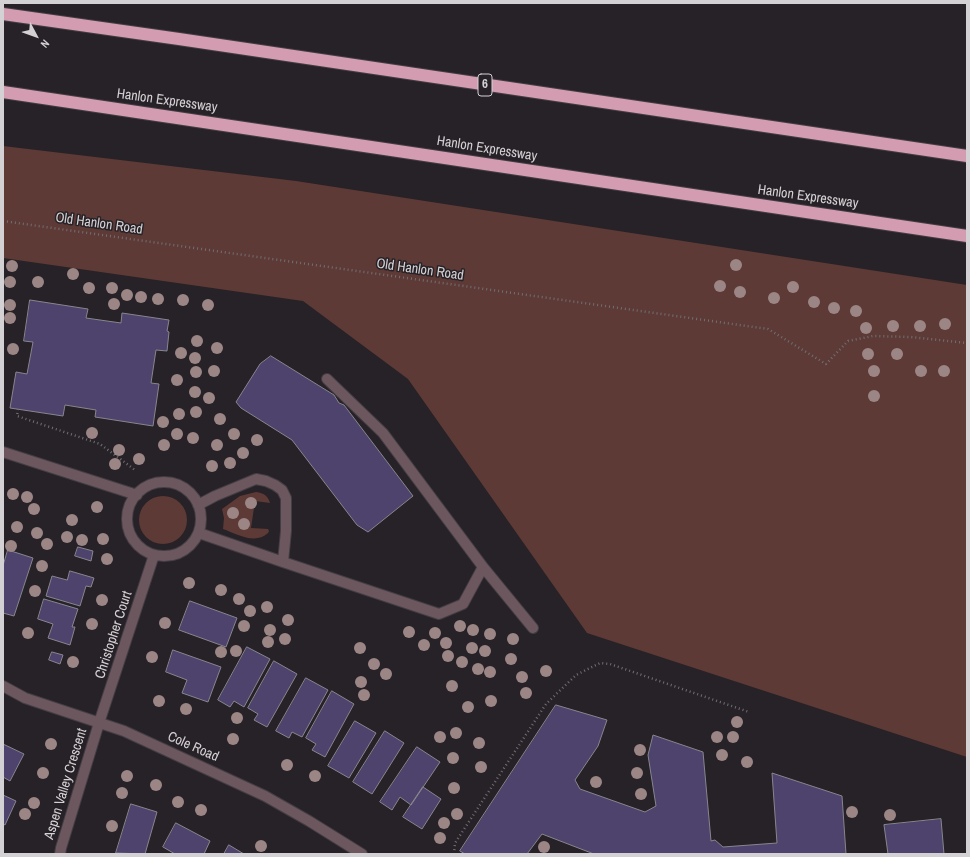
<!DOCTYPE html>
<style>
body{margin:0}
#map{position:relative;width:970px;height:857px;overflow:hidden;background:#272227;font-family:"Archivo Narrow",sans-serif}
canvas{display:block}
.frame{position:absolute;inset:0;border:4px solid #d4d1d4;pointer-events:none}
.north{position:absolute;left:16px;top:16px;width:40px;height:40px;-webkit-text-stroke:3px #272227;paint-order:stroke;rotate:131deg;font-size:11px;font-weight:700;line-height:16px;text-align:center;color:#d4d1d4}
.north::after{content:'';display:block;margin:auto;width:14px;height:18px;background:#d4d1d4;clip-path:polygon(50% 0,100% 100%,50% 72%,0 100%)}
</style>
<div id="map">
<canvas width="970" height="857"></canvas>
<div class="frame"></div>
<div class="north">N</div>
</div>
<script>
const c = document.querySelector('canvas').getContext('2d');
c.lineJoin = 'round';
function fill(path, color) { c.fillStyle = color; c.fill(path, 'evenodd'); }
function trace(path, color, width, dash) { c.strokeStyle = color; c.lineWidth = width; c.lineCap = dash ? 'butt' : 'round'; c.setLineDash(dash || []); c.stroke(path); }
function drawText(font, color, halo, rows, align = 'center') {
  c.font = font + ' "Archivo Narrow",sans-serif'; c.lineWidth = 3; c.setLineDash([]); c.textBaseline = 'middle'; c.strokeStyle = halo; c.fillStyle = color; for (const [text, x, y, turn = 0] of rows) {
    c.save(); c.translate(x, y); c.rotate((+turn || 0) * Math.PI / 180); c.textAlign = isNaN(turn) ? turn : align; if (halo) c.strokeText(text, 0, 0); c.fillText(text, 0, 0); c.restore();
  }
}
fill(new Path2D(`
 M3,146L296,181L967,285V757L587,633L408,379L303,301L3,258Z
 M256,492C264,493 268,496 270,503L255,501L251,528L268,529L269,531L268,533C255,545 237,534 223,529L224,518L222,509L240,496Z
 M139 520a24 24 0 1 1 48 0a24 24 0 1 1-48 0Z`), '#5d3a36');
const building = new Path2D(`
 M30,300L88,309L86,318L121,323L122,313L169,320L167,331L169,332L167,351L156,350L151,383L159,384L153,426L95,417L96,410L65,405L63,416L10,408L16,372L27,374L33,342L24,341Z
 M271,356L334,395L339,403L344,405L413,496L368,532L357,525L292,440L241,408L236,402L260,364Z
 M78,547L93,551L91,561L75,556Z
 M8,550L33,558L14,616L3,613V566Z
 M70,571L94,578L91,587L86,586L80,606L46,596L52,576L67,580Z
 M44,599L78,609L72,627H75L70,645L48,638L53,624L38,619Z
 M190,601L237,618L226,647L179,630Z
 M247,647L270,659L244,707L234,701L230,707L218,700Z
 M173,650L221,667L208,702L182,693L187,680L166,672Z
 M52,652L63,655L60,664L49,660Z
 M274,661L297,674L267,727L254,720L258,714L248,708Z
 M306,678L328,690L302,737L292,732L289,738L276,731Z
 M332,691L354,704L325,757L312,750L316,744L306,738Z
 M556,705L607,720L598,746L575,780L580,789L645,812L656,806L648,755L653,735L703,752L711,841L715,840L723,847L777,843L772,773L842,796L846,854H594L542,834L527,854H465L460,851Z
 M355,721L376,733L349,778L328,766Z
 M385,731L404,743L372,794L353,782Z
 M3,744L24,754L10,781L3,777Z
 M417,747L440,762L411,805L400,797L392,810L380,802Z
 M423,787L441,799L422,829L403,817Z
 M3,795L16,801L5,825L3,824Z
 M131,804L157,812L145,854L116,853Z
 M941,819L944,854H888L884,825Z
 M176,823L210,841L204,854H175L163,847Z
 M229,845L244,854H224Z`);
fill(building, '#4e436d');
trace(building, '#87868d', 1);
const minor = new Path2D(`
 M327,379L383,433L483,567
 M3,452L137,495
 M127 519a37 37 0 1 1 74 0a37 37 0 1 1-74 0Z
 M198,505L215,496L256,479L266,481L275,485L282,490L286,498V531L283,562L199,533
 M283,562L439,614L463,604L483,567L533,628
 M3,686L25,698L124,731L265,796L309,821L362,854
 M60,854L61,848L99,723L154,555`);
const highway = new Path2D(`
 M3,14L179,39L967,156
 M3,92L967,236`);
trace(minor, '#433e43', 12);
trace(highway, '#433e43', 14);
trace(new Path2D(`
 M3,221L768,329L826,364L848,341L873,336L911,337L967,343
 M18,409L17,416L100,444L135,470
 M454,854L455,843L546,704L576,675L600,663L610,664L749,712`), '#726e72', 2.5, [1, 3]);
trace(minor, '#6d575e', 10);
trace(highway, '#d39cb0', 12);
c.fillStyle = '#9b8685';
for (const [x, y] of [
 [736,265],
 [12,266],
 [73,274],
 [10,282],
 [38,282],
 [720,286],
 [793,287],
 [89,288],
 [112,288],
 [740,292],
 [127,295],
 [141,297],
 [774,298],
 [158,299],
 [183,300],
 [814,302],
 [114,304],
 [10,305],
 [208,305],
 [834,308],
 [856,311],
 [10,318],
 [945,324],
 [893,326],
 [920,326],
 [866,328],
 [197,341],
 [217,348],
 [13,349],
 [181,353],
 [868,354],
 [897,354],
 [195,358],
 [214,371],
 [874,371],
 [921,371],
 [944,371],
 [196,372],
 [177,380],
 [195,392],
 [874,396],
 [209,398],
 [196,412],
 [179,414],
 [220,419],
 [163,422],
 [92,433],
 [177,434],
 [234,434],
 [193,438],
 [257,440],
 [164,445],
 [217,445],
 [119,450],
 [243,453],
 [139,459],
 [230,463],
 [115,464],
 [212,466],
 [13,494],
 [27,497],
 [251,503],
 [97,507],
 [34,509],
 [233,513],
 [72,520],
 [244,524],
 [17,527],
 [37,533],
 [67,537],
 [103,539],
 [82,540],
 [47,544],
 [11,546],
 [107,559],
 [42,566],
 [189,583],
 [221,590],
 [35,591],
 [239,599],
 [102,600],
 [267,607],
 [250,611],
 [288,620],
 [165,623],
 [92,624],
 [244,626],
 [460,626],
 [270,630],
 [473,630],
 [409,632],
 [28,633],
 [435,633],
 [490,634],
 [285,639],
 [513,639],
 [268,642],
 [446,643],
 [424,645],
 [360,648],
 [472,648],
 [236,651],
 [485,651],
 [221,652],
 [448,656],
 [152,657],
 [511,659],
 [73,662],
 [462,662],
 [374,664],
 [478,669],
 [546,671],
 [490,672],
 [386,674],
 [522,677],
 [361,682],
 [452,686],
 [526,693],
 [364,695],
 [159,701],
 [491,701],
 [468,707],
 [186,709],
 [237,718],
 [737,722],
 [456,733],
 [440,737],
 [717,737],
 [733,737],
 [233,739],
 [479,743],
 [51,744],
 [640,750],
 [722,755],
 [453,758],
 [747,762],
 [287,765],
 [481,767],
 [43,773],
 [637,773],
 [127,776],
 [315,776],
 [596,782],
 [156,785],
 [454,788],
 [122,793],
 [641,794],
 [178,802],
 [34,803],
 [201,810],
 [852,812],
 [25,814],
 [457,814],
 [890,815],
 [444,823],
 [112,826],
 [440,838],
 [261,846],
 [544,847]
]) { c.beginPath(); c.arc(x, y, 6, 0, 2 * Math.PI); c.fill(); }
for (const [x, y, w] of [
 [485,85,14]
]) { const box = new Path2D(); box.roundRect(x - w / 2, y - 11, w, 22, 3); c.fillStyle = '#272227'; c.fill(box); trace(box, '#d4d1d4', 1); }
drawText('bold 13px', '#d4d1d4', null, [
 ["6",485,85]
]);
drawText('14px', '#d4d1d4', '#272227', [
 ["Hanlon Expressway",167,101,8],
 ["Hanlon Expressway",487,149,9],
 ["Hanlon Expressway",808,197,8],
 ["Old Hanlon Road",99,224,8],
 ["Old Hanlon Road",420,270,8],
 ["Christopher Court",114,635,-72],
 ["Cole Road",193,747,24],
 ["Aspen Valley Crescent",66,784,-73]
]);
</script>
